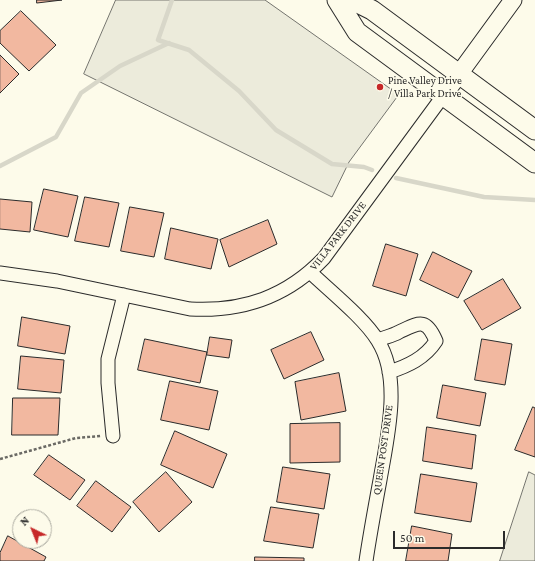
<!DOCTYPE html>
<style>
body{margin:0}
#map{position:relative;width:535px;height:561px;overflow:hidden;background:#fdfbea;font-family:"Crimson Pro",serif}
canvas{display:block}
.north{position:absolute;left:12px;top:509px;width:40px;height:40px;box-sizing:border-box;background:#fdfbea;border:1px solid #a9a89e;border-radius:50%;rotate:317deg;font-size:11px;font-weight:700;line-height:16px;text-align:center;color:#2b2b2b}
.north::after{content:'';display:block;margin:auto;width:14px;height:18px;background:#c62828;clip-path:polygon(50% 0,100% 100%,50% 72%,0 100%)}
.scale{position:absolute;left:393px;top:531px;width:112px;height:18px;box-sizing:border-box;border:2px solid #2b2b2b;border-top:0;padding-left:5px;font-size:12px;line-height:14px;white-space:nowrap;color:#2b2b2b;-webkit-text-stroke:3px #fdfbea;paint-order:stroke}
</style>
<div id="map">
<canvas width="535" height="561"></canvas>
<div class="north">N</div>
<div class="scale">50 m</div>
</div>
<script>
const c = document.querySelector('canvas').getContext('2d');
c.lineJoin = 'round';
function fill(path, color) { c.fillStyle = color; c.fill(path, 'evenodd'); }
function trace(path, color, width, dash) { c.strokeStyle = color; c.lineWidth = width; c.lineCap = dash ? 'butt' : 'round'; c.setLineDash(dash || []); c.stroke(path); }
function drawText(font, color, halo, rows, align = 'center') {
  c.font = font + ' "Crimson Pro",serif'; c.lineWidth = 3; c.setLineDash([]); c.textBaseline = 'middle'; c.strokeStyle = halo; c.fillStyle = color; for (const [text, x, y, turn = 0] of rows) {
    c.save(); c.translate(x, y); c.rotate((+turn || 0) * Math.PI / 180); c.textAlign = isNaN(turn) ? turn : align; if (halo) c.strokeText(text, 0, 0); c.fillText(text, 0, 0); c.restore();
  }
}
const green = new Path2D(`
 M116,0H265L395,92L397,97L349,162L332,197L84,74Z
 M529,472L535,475V561H500Z`);
fill(green, '#ecebdb');
trace(green, '#74746e', 1);
trace(new Path2D(`
 M172,0L158,40L189,50L239,91L276,130L332,164L364,167L372,170
 M0,166L56,137L81,93L120,66L169,43
 M396,178L484,197L535,200`), '#d8d7c9', 4.5);
const building = new Path2D(`
 M37,0H62L37,3Z
 M21,11L56,45L29,71L0,43V31Z
 M0,55L19,74L0,93Z
 M44,189L78,196L68,237L34,230Z
 M85,197L119,203L109,247L75,241Z
 M0,199L32,202L30,232L0,229Z
 M130,207L164,213L154,257L121,251Z
 M268,220L277,244L229,267L220,240Z
 M171,228L218,239L211,269L165,259Z
 M386,244L418,254L406,296L373,286Z
 M433,252L472,271L458,298L420,280Z
 M503,279L521,308L482,330L464,301Z
 M22,317L70,326L65,354L18,346Z
 M311,332L324,360L284,379L271,350Z
 M210,337L232,340L229,358L207,355Z
 M145,339L207,352L200,383L138,370Z
 M482,339L512,344L505,385L475,380Z
 M21,356L64,360L61,393L18,389Z
 M339,373L346,411L301,420L295,382Z
 M170,381L218,391L209,430L161,420Z
 M443,385L486,393L480,426L437,418Z
 M13,398H60L58,435H12Z
 M533,407L535,408V457L515,450Z
 M340,423V462L290,463V424Z
 M427,427L476,435L472,469L423,461Z
 M175,431L227,454L213,488L161,465Z
 M49,455L85,480L70,500L34,475Z
 M283,467L330,474L324,509L277,502Z
 M166,472L192,502L159,532L133,502Z
 M421,474L477,483L471,522L415,513Z
 M96,481L131,507L112,532L77,506Z
 M271,507L319,514L313,548L264,541Z
 M412,526L452,534L448,561H406Z
 M8,536L46,557L44,561H0V553Z
 M255,557L304,558V561H255Z`);
fill(building, '#f2b8a0');
trace(building, '#2b2b2b', 1);
const minor = new Path2D(`
 M310,272C330,291 365,319 378,341C402,379 387,439 380,480C375,507 370,534 366,561
 M0,273L57,281L190,309C243,312 287,297 324,258L443,96
 M378,340C385,337 392,336 399,332C419,323 426,317 436,341C425,358 408,366 389,372
 M113,436L108,383V359L124,295`);
const tertiary = new Path2D(`
 M443,96L513,0`);
const secondary = new Path2D(`
 M337,0L357,32L535,163
 M352,0L372,10L535,130`);
trace(minor, '#2b2b2b', 15);
trace(tertiary, '#2b2b2b', 19);
trace(secondary, '#2b2b2b', 21);
trace(new Path2D(`
 M0,459L76,438L101,436`), '#6a6964', 2.5, [3, 2]);
trace(minor, '#fdfbea', 13);
trace(tertiary, '#fdfbea', 17);
trace(secondary, '#fdfbea', 19);
for (const [x, y, r, color] of [
 [380,87,4,"#c62828"]
]) { const dot = new Path2D(); dot.arc(x, y, r, 0, 2 * Math.PI); c.fillStyle = color; c.fill(dot); trace(dot, '#fdfbea', 1.5); }
drawText('11px', '#2b2b2b', '#fdfbea', [
 ["Pine Valley Drive",388,81],
 ["/ Villa Park Drive",388,94]
], 'left');
drawText('11px', '#2b2b2b', '#fdfbea', [
 ["VILLA PARK DRIVE",338,236,-52],
 ["QUEEN POST DRIVE",383,450,-82]
]);
</script>
